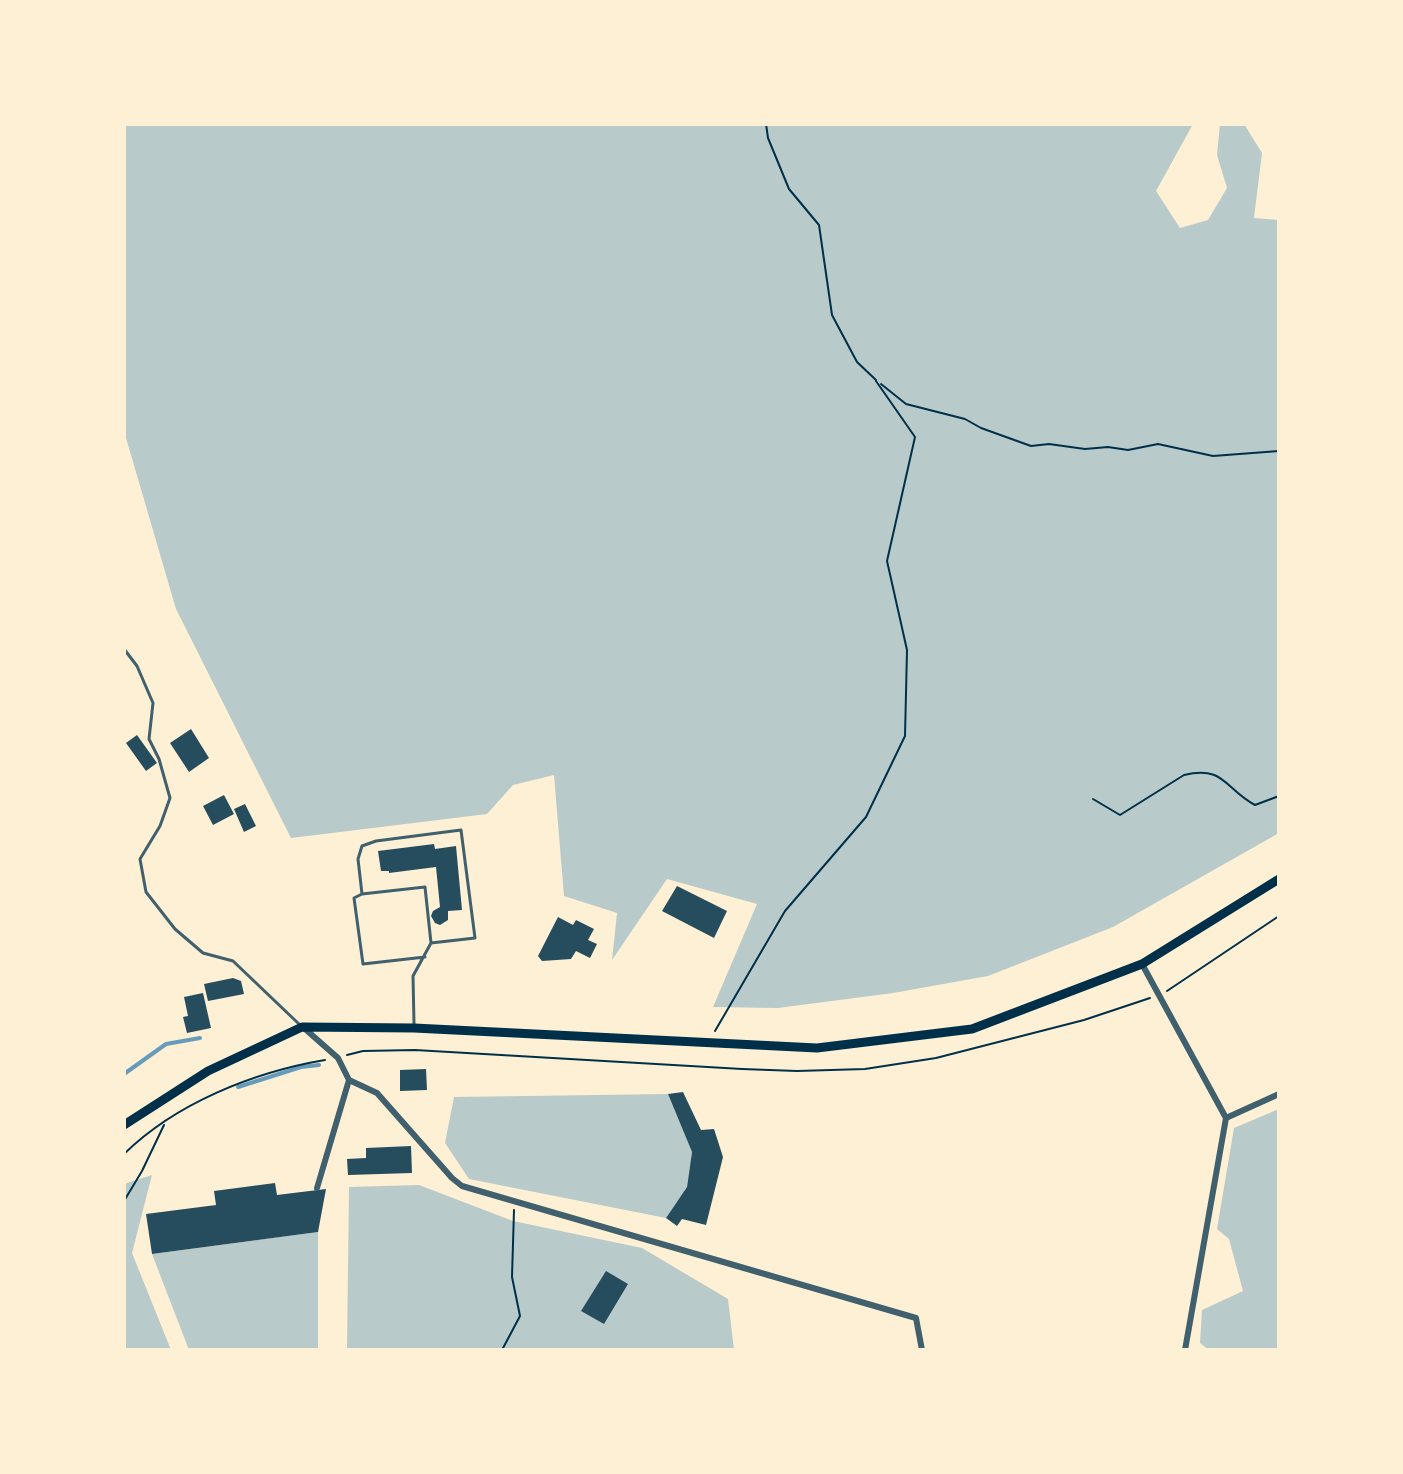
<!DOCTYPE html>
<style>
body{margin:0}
#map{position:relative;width:1403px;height:1474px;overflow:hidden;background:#fdf0d5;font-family:"Golos Text",sans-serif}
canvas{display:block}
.frame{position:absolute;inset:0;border:126px solid #fdf0d5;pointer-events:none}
</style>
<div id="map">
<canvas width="1403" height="1474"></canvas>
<div class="frame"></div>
</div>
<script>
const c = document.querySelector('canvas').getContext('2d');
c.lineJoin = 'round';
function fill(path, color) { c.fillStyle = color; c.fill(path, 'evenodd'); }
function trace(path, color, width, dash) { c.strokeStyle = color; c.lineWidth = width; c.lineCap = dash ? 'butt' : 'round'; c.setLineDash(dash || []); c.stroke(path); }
fill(new Path2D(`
 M124,124H1193L1156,191L1180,228L1208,220L1227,188L1217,155L1220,124H1244L1262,153L1254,218L1279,220V833L1113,927L988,976L893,993L778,1008L713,1007L757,904L667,879L612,960L617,913L564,896L554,775L513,785L487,814L291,838L176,609L124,431Z
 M668,1094L692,1152L687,1187L666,1218L469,1179L445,1143L454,1097Z
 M1279,1109V1350H1209L1200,1343L1202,1310L1243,1291L1229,1239L1217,1229L1234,1128Z
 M152,1175L132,1253L171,1350H124V1184Z
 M419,1185L513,1221L642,1248L728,1299L734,1350H347L349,1187Z
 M318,1232V1350H189L152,1254Z`), '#b9caca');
trace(new Path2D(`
 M124,1074L166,1044L200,1038
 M238,1087L301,1067L319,1065`), '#669bbc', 4);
fill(new Path2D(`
 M191,729L209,758L189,772L170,743Z
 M137,735L157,763L146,771L126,743Z
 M224,795L234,814L213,825L203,806Z
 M245,804L256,826L244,832L234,809Z
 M434,844L435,849L456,846L462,910L448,911V920L440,925L435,923L431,916L433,911L440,907L436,867L389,873V871H381L378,851Z
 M677,886L727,911L714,938L662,911Z
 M558,917L573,925L576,920L594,929L588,940L597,944L590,958L576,951L571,959L542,961L538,956Z
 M233,978L241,981L244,994L208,1001L204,984Z
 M203,993L211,1028L187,1033L183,1017L188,1016L184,997Z
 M426,1069L427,1090L400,1091V1070Z
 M683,1092L701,1130L714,1129L723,1157L706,1225L682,1219L677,1226L666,1218L687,1187L692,1152L668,1094Z
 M411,1146L412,1173L348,1175L347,1159L366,1158V1148Z
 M275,1183L277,1195L326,1189L318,1232L152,1254L146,1214L216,1205L214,1191Z
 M606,1271L628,1284L604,1324L581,1311Z`), '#264d5e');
trace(new Path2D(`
 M766,124L768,138L789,189L819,225L832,315L857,362L876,380
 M881,384L906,404L965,419L981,428L1031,446L1049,444L1085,449L1108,447L1128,450L1158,444L1213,456L1279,451
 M1093,799L1120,815L1184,775C1224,765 1225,789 1255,805L1279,796
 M1167,991L1279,916
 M715,1031L785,911L866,817L905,736L907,650L887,561L915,437L876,381
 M347,1055L363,1051L415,1050L742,1069L797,1071L865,1069L936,1058L1084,1020L1150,998
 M124,1154C176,1103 254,1072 325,1060
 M124,1201L142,1171L164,1125
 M502,1350L520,1316L512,1277L514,1210`), '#003049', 2);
trace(new Path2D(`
 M124,649L137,666L153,703L149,739L159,759L170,798L160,826L140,859L146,892L175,929L203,953L233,961L299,1024
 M362,894L358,859L362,846L376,841L461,830L475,938L431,943
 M414,1024L413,976L431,943L425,887L362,894L354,898L363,964L425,957`), '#3f606c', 3);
trace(new Path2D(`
 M1142,964L1226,1118L1185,1350
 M304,1028L338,1058L349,1080L377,1093L452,1178L462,1186L916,1318L922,1350
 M1226,1118L1279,1094
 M317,1188L349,1080`), '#3f606c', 6);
trace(new Path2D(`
 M124,1125L208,1071L302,1027L414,1028L817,1048L972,1029L1142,964L1279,879`), '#003049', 9);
</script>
